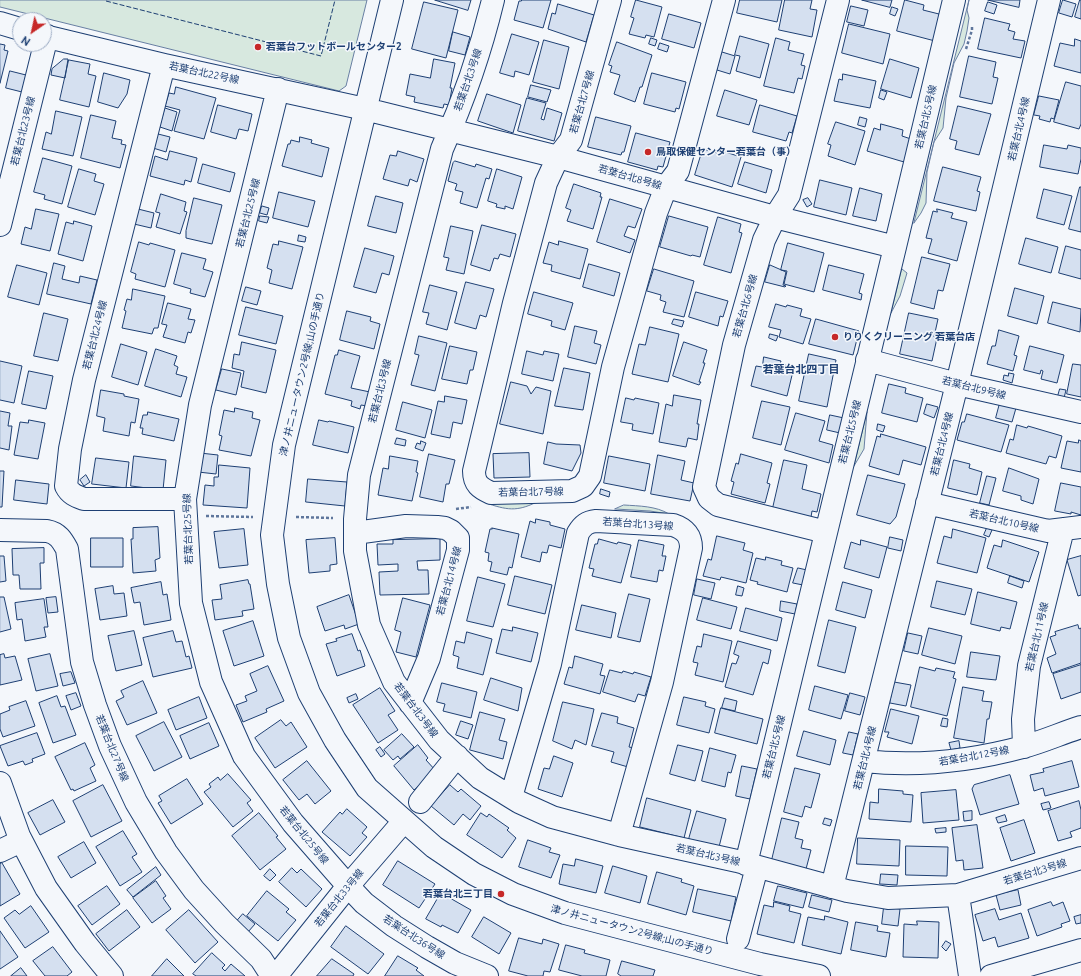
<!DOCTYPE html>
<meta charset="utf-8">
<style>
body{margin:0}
#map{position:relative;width:1081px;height:976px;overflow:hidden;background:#f4f7fb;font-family:Ubuntu,sans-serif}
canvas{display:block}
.north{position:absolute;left:12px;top:12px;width:40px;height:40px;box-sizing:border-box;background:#f4f7fb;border:1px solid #9eadc5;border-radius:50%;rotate:214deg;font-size:11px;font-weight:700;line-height:16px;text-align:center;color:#1d3f73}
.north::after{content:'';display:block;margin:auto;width:14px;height:18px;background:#c62828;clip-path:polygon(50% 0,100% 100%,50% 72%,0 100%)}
</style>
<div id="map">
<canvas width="1081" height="976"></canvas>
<div class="north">N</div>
</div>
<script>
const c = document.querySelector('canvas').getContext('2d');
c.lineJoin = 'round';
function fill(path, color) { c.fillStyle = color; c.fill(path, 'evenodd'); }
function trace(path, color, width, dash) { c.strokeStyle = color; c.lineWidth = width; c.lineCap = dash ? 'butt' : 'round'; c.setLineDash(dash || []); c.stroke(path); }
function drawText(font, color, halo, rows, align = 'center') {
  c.font = font + ' Ubuntu,"Noto Sans JP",sans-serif'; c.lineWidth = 3; c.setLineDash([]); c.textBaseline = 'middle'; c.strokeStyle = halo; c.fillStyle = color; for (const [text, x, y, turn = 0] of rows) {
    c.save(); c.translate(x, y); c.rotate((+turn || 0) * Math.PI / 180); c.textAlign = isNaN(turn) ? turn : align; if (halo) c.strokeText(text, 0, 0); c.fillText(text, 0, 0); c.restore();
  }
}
const green = new Path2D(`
 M0,0H367L346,86L339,91L0,7Z
 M969,0L967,10L969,18L967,31L964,44L954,63L946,98L943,128L934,142L927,172L926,203L921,213L914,223Z
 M902,269L907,273L900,296L891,313Z
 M867,412L864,449L854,466Z
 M539,501C519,511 510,511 489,504Z
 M624,505C639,506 656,506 669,514L650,511L615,509Z`);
fill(green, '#d7e8df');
trace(green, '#687fa3', 1);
const building = new Path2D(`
 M435,0H471L468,10Z
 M522,0H551L543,28L514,20L519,1H521Z
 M636,0L662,7L654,37L646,35L645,38L629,34L634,18L631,17Z
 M740,0H782L777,22L737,13Z
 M785,0H812L810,9L817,10L812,37L779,30Z
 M862,0H892L890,7Z
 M905,0L924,5L923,10L939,14L940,19L935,41L897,31Z
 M988,0H1020L1019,7Z
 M1063,0L1076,4L1072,17L1059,13Z
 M1080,0H1081V19L1075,17Z
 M424,2L458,10L446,58L412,49Z
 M988,2L997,5L994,14L985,11Z
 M558,4L594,15L586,42L548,29L552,13L555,14Z
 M851,6L868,10L864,26L847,22Z
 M892,7L898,9L895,16L890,14Z
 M669,14L701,23L694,48L662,39Z
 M985,18L1010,24L1008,30L1015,32L1013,39L1025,41L1021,58L978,49Z
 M849,24L890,34L883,64L842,53Z
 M453,32L470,37L465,55L449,51Z
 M512,34L539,42L529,75L515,71L514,77L500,73Z
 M740,36L769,44L760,78L736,71L740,56L735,55Z
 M651,38L657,40L655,46L649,44Z
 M776,38L790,42L788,50L804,54L801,65L805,66L802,79L798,78L794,93L764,86Z
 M1075,39L1081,41V73L1054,66L1060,43L1074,46Z
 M544,40L569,47L559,89L533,82Z
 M617,42L652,55L642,87H640L635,102L614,94L620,75L610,72L612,66L609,65Z
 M660,43L669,46L667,52L658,49Z
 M0,44L5,45L4,50L8,51L0,83Z
 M722,52L735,56L730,74L717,70Z
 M969,56L996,62L993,77L998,78L992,104L960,97Z
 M64,59H68L65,78L51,75L52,69Z
 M434,59L455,63L450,88H452L449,105L444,104L443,108L414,102L415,97L406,95L410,74L430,78Z
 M890,59L919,68L911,98L881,89Z
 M69,60L90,64L88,74L96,76L89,107L60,100Z
 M10,71L26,75L22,92L6,88Z
 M104,73L130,80L127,94L118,108L98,102Z
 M652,73L686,82L679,109L676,108L675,112L644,104Z
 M843,74L876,81L870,108L834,101L839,79L842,80Z
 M1066,82L1081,86V124L1079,129L1054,122Z
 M531,85L551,90L547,102L528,97Z
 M176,87L216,98L204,139L174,131L180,110L165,106L169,93L174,94Z
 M725,90L757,100L749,125L717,116Z
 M881,90L887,92L884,100L879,98Z
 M487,94L521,105L513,133L478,121Z
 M1039,96L1059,100L1054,119L1051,118L1050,122L1039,119L1040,116L1034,115Z
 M527,98L546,103L541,119L544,120L547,108L562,113L554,141L518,131Z
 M218,105L252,114L248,131L239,129L236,139L211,132Z
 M760,105L797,116L792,133L789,132L786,141L753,132Z
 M958,106L991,114L979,155L955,149L957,141L950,139Z
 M165,108L177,112L172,131L160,127Z
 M56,111L82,117L73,156L42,149L46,132L51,134Z
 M91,115L116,121L112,138L122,140L121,144L126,145L120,168L81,158Z
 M596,117L631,126L624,152H622L621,155L588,147Z
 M860,117L867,119L865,127L858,125Z
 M836,122L865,131L855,165L828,156L831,145L828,144Z
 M881,124L903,130L902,136L911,139L904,162L867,151L874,128L880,130Z
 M636,133L670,142L663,167L658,166L657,170L628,162Z
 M158,134L170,137L166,152L153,148Z
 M300,137L312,140L311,143L329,148L322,177L282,166L288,144H290L291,140L299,142Z
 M1044,145L1067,149L1068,145L1081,148V159L1078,174L1040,167Z
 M703,149L721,154L722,151L741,157L732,187L695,175Z
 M170,151L197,158L191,182L185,180L184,185L150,176L155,156L167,160Z
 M398,151L424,159L417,182L410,179L408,186L383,179L390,155L396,156Z
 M43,158L72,166L62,204L44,199L45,195L34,192Z
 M455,161L475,167L476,164L492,169L489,179L486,178L477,208L460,203L463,192L455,190L457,184L448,181L453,163Z
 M745,162L772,170L766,193L738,184Z
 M203,164L235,173L230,192L198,183Z
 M943,167L981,177L977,191L980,192L976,211L934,201Z
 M79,169L96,174L94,181L104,184L95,215L68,207Z
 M497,169L522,177L513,209L505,206V209L496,207L497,204L488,201Z
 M820,180L852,188L846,215L814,207Z
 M574,184L601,193L600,197H602L593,229L567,221L571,210L566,208Z
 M1080,187H1081V232L1069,229Z
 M860,188L882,194L876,221L853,216Z
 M1044,189L1072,196L1064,225L1037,218Z
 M279,192L315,201L308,227L273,218Z
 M161,194L186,202L184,211L187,212L180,234L156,227L160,213L156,212Z
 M376,196L403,203L396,233L368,226Z
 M194,198L222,205L212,244L186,238V231Z
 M808,198L812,204L807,207L803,200Z
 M610,199L642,209L635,228L628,226L624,236L635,240L630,253L597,242Z
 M262,206L269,208L267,215L260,213Z
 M36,209L59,214L50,251L21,244L25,227L31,229Z
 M138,209L154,213L151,228L134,224Z
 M937,209L953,213L951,218L967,222L957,261L928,253L932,239L926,238L933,211L937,212Z
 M260,216L269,217L267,223L259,221Z
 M669,216L708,227L700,257L692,255L691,256L660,247Z
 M718,217L741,224L739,232L742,233L731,273L704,265Z
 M74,221L92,226L83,261L58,254L66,222L73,224Z
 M482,225L516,234L510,257L500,254L498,259L494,258L490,271L471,265Z
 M451,226L473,231L464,274L446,270L449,258L444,257Z
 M299,235L306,237L305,242L298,241Z
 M1026,238L1058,247L1051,273L1019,264Z
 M279,241L303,247L292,289L269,283L272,270L267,268L273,244L278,245Z
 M559,241L588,249L580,279L551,271L552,265L543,263L549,242L558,245Z
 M139,242L149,245L150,243L175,250L165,287L135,279L136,274L131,272Z
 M788,243L824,253L814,292L784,284L787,271L781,270Z
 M1066,246L1081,250V279L1059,273Z
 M365,248L394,256L389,275L382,273L376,293L354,287Z
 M182,253L206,259L203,269L213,272L205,297L190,293L191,289L174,284Z
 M922,257L950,264L943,291L938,290L934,309L911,303Z
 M54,263L65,266L62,279L79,283L80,276L97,280L91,304L47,294Z
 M589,264L620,273L614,296L583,287Z
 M17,265L47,273L39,305L8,297Z
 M770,265L786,272L783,285L786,286L785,287L765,282Z
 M829,265L864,274L859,293L862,294L861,300L823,290Z
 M654,269L694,281L684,317L663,312L666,302L660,300L661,295L647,291Z
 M466,282L494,289L486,317L480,315L476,329L455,323Z
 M430,285L457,292L447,330L426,324L429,313L423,312Z
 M246,287L261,291L257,305L242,301Z
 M1015,288L1044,296L1037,324L1008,316Z
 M133,289L165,296L158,328H154L152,334L122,328L126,311L124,310L127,299L131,300Z
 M534,292L573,303L565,330L551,326L552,321L528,314Z
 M696,292L728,301L723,317L720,316L718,326L689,317Z
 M1053,302L1081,309L1080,332L1048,323Z
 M168,303L191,309L188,319L195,320L191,333L188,332L185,343L163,337L167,325L162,324Z
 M776,304L786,307L787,305L802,309L800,316L811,319L803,344L779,337L781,330L769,327Z
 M246,307L283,316L276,344L239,335Z
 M347,311L371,317L370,321L380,324L374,349L340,340Z
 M44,313L68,319L58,361L34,356Z
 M909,313L938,319L934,337L937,338L932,361L900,354Z
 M674,319L684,321L682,327L672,324Z
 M816,319L859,331L853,355L809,344Z
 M575,326L597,331L594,343L601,345L596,364L568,357Z
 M650,327L679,334L668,382L632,374L639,344L645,345Z
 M999,330L1019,336L1014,355L1017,356L1013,371L987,364L992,346H995Z
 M770,334L778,336L776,341L769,338Z
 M419,336L447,343L435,391L411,385L419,355L415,354Z
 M242,342L276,350L266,393L241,387L244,371L232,368L234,354L239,355Z
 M684,342L707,350L703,363H705L699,382H701L699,385L673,376Z
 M121,344L147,352L138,385L112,377Z
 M450,346L477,352L473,370H470L467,384L442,379Z
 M1030,346L1064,355L1057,383L1041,379L1043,371L1041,370L1040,374L1024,370Z
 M156,349L177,356L174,365L178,367L176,374L187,377L181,397L145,386Z
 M339,350L360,356L351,388L370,392L367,406L361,405L360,409L351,406L352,401L325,394L335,355H337Z
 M527,351L543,355L544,351L559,354L553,381L522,374Z
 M809,354L836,360L827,407L799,401Z
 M764,357L781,361L780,364L794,367L787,396L751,386L756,366L762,367Z
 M0,361L22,366L14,403L0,400Z
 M1073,364L1081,365V397L1067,394Z
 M564,368L590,373L583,410L555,406Z
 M222,369L241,373L236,395L216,390Z
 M29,371L53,376L46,409L22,404Z
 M1009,373L1014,374L1012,383L1003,380L1004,375L1008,376Z
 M511,382L527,386L531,394L536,387L551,391L543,434L500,424Z
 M889,384L906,388L905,393L923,398L917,422L882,413Z
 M1060,389L1066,390L1064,398L1058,396Z
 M101,390L124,394V396L139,399L135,423L131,422L129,436L103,431L105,418L97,416Z
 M674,395L701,400L697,424H699L697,440L688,438L686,447L659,442L666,404L672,406Z
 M445,396L467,400L462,424L453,422L450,438L431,434L438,401L444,402Z
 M626,398L634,400L635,398L659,403L653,434L632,430L633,424L621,422Z
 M762,401L790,407L781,445L753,438Z
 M403,402L432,410L425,438L396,430Z
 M1000,403L1016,408L1012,422L996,418Z
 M927,404L938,407L934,418L924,414Z
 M235,408L253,412L252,418L260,420L251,456L219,450L222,436L219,435L224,410L234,412Z
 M0,411L10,413L8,426H12L9,450L0,448Z
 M148,412L179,419L174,441L142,434L143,428H140L143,415H147Z
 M796,413L825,421L819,441L833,445L829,463L785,450Z
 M967,414L1009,425L1001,452L957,440L962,422H964Z
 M830,415L844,418L840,433L827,430Z
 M29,420L45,423L38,459L14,455L20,422L28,423Z
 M319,420L328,422L329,421L354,427L348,453L313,445Z
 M878,424L885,426L883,432L877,430Z
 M1017,425L1027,428L1028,426L1062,436L1056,458L1049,456L1046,464L1006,453L1010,439L1013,440Z
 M881,434L926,447L921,465L903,460L899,475L869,466L877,436L880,437Z
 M397,438L406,440L405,446L395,444Z
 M1079,440L1081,441V472L1061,468L1067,441L1078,443Z
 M421,441L426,443L423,451L415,448L417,443L420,444Z
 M548,442L556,444L580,445L581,453L572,471L544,464Z
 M200,453L218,455L216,474L198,472Z
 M529,453L530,477L494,478L493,454Z
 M429,454L455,460L449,484H446L443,502L420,497Z
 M741,454L772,463L767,483L770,484L765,503L731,494L734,482L731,481L736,463L738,464Z
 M658,455L685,461L681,480L694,483L690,501L651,494Z
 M134,456L166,460L163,490L131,486Z
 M390,456L418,461L416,472L418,473L412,501L378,495L383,468L388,469Z
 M609,456L650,464L645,491L604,483Z
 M96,458L129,462L126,488L92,484Z
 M784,460L807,465L802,489L821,494L817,512L812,511L811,517L773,508Z
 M954,460L970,464L969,468L982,472L977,495L948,488Z
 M219,465L250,468L247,508L203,505L205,485L214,486V477H218Z
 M1009,468L1039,479L1033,504L1021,500V496L1003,491Z
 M0,471H4L2,507H0Z
 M86,475L90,482L84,486L80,480Z
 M868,475L905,484L896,517L890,524L857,515Z
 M987,476L996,478L989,505L980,503Z
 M308,479L347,482L345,506L306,502Z
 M16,480L49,484L47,504L14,500Z
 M1061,483L1081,487V515L1071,512V514L1055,511Z
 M601,489L610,492L609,497L600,494Z
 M536,519L550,522V525L565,529L561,548L549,545L547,553L542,552L540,562L521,557L530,521L535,523Z
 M158,527L160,558L155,560L156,571L133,573L131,539H133V528Z
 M492,528L519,534L512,568L509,567L507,575L490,571L492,562L488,561L489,553L485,552L490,529H492Z
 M987,528L992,530L989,537L984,535Z
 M244,529L248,565L219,568L214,532Z
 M953,529L986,538L977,573L937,563L944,536L951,538Z
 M717,536L745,543L743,550L753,553L746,583L721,577L720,580L703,576L708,559L711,560Z
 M890,537L903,540L901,551L888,548Z
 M91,538H123V567H91Z
 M335,538L337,564L330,565V571L309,573L306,540Z
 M440,539V560L417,561L418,570H428L429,594L380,595L379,572L398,571V564L378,565L377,544H393V540Z
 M599,539L617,544L618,542L631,545L621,583L592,576L594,569L589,568L595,544H597Z
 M639,540L664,545L662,556H666L663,571L659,570L657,582L631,577Z
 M861,540L887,547L879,578L844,568L851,542L860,545Z
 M1003,540L1039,552L1029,582L987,568L994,545L1001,547Z
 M44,548V563H40L41,589H20L19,575H13L12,549Z
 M0,556H4L6,581L0,582Z
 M1081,556V595L1078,596L1067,560Z
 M766,557L782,561L781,565L793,568L787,592L757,584L758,582L750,580L756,558L765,560Z
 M798,568L807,570L803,585L793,583Z
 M515,576L552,585L545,614L508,605Z
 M1010,576L1024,581L1022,588L1008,583Z
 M478,577L505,584L493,627L467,621Z
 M697,579L715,583L711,599L694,595Z
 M248,580L249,584H250L254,609L242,611L243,616L215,620L212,600L222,599L220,585Z
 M937,581L972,589L965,615L931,607Z
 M161,582L163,595L167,594L171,620L144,625L140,602L134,603L131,588Z
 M843,582L872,590L865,618L836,610Z
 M113,586L114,594L124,593L127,616L100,620L95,589Z
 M738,586L744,588L742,596L736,595Z
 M978,592L1017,602L1010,629L1001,627L1000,631L971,624Z
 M629,594L650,599L640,642L618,637Z
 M349,595L359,624L345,629L344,625L325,631L317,607Z
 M0,597H4L11,629L0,632Z
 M56,597L58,612L48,613L46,598Z
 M403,598L430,605L416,657L396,652L401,632L395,630Z
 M703,598L737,607L731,629L697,620Z
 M44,599L48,627H44L46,637L25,641L22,619L17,620L15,603Z
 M781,601L797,604L795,614L780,611Z
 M582,605L616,613L611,638L576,630Z
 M746,608L782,618L777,641L740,631Z
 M829,620L856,627L845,673L818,666Z
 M253,621L264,656L234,666L223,631Z
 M1078,625L1079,629L1081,628V663L1052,673L1047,658L1056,654L1050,637L1056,635L1055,632Z
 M513,627L538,633L531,662L496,653L502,629L512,631Z
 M929,628L962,636L955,664L922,655Z
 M134,631L142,665L116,671L108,636Z
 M173,631L176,642L182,641L186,657L189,656L192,668L153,677L143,638Z
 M467,632L492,639L483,675L457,668L459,657L453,655L456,641L464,643Z
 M908,633L922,636L918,654L904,651Z
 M352,634L358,651L360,650L365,666L337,676L326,644L337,641L336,639Z
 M704,634L732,641L723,682L695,675L698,663L693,662L697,646L701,647Z
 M738,641L771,650L768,664L763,662L753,695L725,687L732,663L736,664L739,656L734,654Z
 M971,652L1000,656L996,680L967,677Z
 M4,654L5,658L15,656L22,680L0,685V655Z
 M50,654L58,686L36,691L28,659Z
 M575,656L603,664L600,675L605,676L600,694L564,684L569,667L572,668Z
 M1081,665V692L1061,699L1053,674Z
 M268,666L284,701L266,709L267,712L243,722L236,705L247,701L245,696L257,691L250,674Z
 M920,667L935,671L936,668L955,672L953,678L956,679L947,716L911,707Z
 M610,670L622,673L623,671L633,674L634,672L651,677L645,696L638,694L635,702L603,692Z
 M71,672L75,683L63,686L60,674Z
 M491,678L522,688L518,711L484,700Z
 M143,681L157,713L127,725L116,701L124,697L121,691Z
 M894,682L911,685L906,706L890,703Z
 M442,683L477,692L471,718L443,711L445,704L437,702Z
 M815,686L848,695L841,719L809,710Z
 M963,687L984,691L982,701L992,702L989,719H987L984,743L954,738Z
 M380,688L395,711L388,715L398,730L378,743L353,705Z
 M76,693L81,706L71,710L66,696Z
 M850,693L865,697L860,715L845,711Z
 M356,694L358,699L349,703L347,698Z
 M57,696L61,707L65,706L76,735L53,743L39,703Z
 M199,697L207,718L176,730L168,710Z
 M684,697L706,702L705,706L715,709L709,733L677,725Z
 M725,698L737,701L735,711L722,708Z
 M26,701L35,726L3,737L0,729V714L10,710L9,707Z
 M563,702L594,709L586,745L575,740L572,749L553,741Z
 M721,708L763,719L757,744L715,733Z
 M891,709L919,716L912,744L887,737L889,732H885Z
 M480,712L505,719L499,740L507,742L503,759L470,750Z
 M602,713L618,717L617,723L634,728L629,747L634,748L628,767L611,762L614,752L592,746Z
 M943,718L948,719L947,727L941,726Z
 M281,720L286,726L291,722L307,747L275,768L255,738Z
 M461,721L473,725L468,739L456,735Z
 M164,722L182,757L154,771L136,736Z
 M209,723L219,746L190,759L180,736Z
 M804,731L836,740L830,765L797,756Z
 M849,732L858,734L853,755L843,753Z
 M37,733L45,754L32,759L33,762L25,765L23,761L8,766L0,746Z
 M402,734L414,747L400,759L398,756L393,760L384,750Z
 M959,741L960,748L951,750L949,743Z
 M85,743L95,765L90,768L96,781L74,791L73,789L71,790L55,757Z
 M418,745L428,758L426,760L436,771L414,790L394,766Z
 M678,745L703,751L695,781L670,774Z
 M380,747L385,754L381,757L376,750Z
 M710,748L736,755L731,773L728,772L725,787L702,781Z
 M554,756L573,763L562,797L538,789L544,768L549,769Z
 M307,761L331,791L315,804L307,794L299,800L283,780Z
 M1072,761L1079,787L1045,796L1043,788L1034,791L1030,775L1044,772L1043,769Z
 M742,766L757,769L750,799L736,796Z
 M795,768L820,774L811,808L805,806L802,817L784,812Z
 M228,774L251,800L247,803L253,811L233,827L204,792L211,787L209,784L218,777L220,780Z
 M1010,775L1019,804L980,815L972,789L974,785Z
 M187,779L203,804L171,824L158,803L162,801L159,796Z
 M103,785L122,821L91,837L73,801Z
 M450,785L458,792L461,789L481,806L470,820L463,814L454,825L431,806Z
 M879,789L903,791V794L913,795L911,822L869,819L870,802L878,803Z
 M956,790L959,820L923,823L921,793Z
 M647,798L691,810L684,838L640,827Z
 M53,800L65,822L40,835L28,813Z
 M1079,801L1081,810V828L1070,832L1072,837L1058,841L1048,811Z
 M1049,802L1051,808L1043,810L1041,804Z
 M347,809L367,827L362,833L367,837L350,856L322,832L340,812L342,814Z
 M697,811L726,819L719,847L689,839Z
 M972,811V820L964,821L963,812Z
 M259,813L278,836L276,837L286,849L260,870L232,836Z
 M481,813L487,817L489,814L509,828L507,830L516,838L502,858L467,835Z
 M1005,815L1007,821L998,823L996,818Z
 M782,818L799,822L795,838L803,840L801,848L811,850L806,869L772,860Z
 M825,818L832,820L830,826L823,824Z
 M1024,820L1035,853L1011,861L1000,828Z
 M977,825L983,868L964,870L963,860L956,861L952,828Z
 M946,828V832L936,833L935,829Z
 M123,831L137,854L132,857L142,872L120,886L96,847Z
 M858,838L900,840L899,866L857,864Z
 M528,840L551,848L549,852L560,855L551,878L519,867Z
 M84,842L96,863L71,878L58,857Z
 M906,846L948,847L947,876L906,875Z
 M576,859L603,866L596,893L559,884L563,864L574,866Z
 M398,861L435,884L419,908L383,885Z
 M2,863L20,894L0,906V864Z
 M613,866L647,876L640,903L605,893Z
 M156,867L161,875L133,897L127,890Z
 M292,868L297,873L301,869L322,889L306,907L279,882Z
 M270,869L276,875L270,881L264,876Z
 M657,872L682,879L681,882L694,886L686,915L648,904Z
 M881,874L898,875L897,885L880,884Z
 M156,881L166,896L163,898L171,909L152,923L133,898Z
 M107,886L120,904L92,925L78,906Z
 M778,886L807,893L803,908L774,901Z
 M698,889L736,897L731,921L693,912Z
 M1018,890L1021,905L1000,910L996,895Z
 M267,891L289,909L286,912L296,920L278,941L247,916Z
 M441,893L471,910L458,933L442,925L441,927L426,919Z
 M812,895L832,900L829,912L809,907Z
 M774,902L790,906L789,911L801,914L794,943L757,934L764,905L773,907Z
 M1051,902L1053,906L1063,902L1070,921L1061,924L1062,927L1037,936L1028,910Z
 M31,906L49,932L25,948L4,918L15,910L19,914Z
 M884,907L900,909L898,926L882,924Z
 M995,909L999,920L1021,913L1029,938L998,947L995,937L983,941L975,915Z
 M127,910L140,927L109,951L96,934Z
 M189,910L218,942L195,963L166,930Z
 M243,914L255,924L248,932L237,921Z
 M1081,915V923L1076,924L1074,917Z
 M825,916L848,922L841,954L802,945L808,917L824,920Z
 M484,917L511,933L499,954L472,937Z
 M917,921L939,922L938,958L903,957L904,924L917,925Z
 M856,922L878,926L877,931L890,933L886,957L851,950Z
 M346,926L384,954L368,974L331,947Z
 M0,931L18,957L0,969Z
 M519,938L542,944L543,939L559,944L550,972L544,971L543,976H528L509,971Z
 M946,941L951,944L946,951L942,947Z
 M566,945L585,950L584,953L610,960L606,976H582L559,970Z
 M53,947L72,972L67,976H45L33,961Z
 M212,953L225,965L222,968L225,971L231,964L245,976H196L193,974Z
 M398,956L418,968L416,970L424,976H385Z
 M167,959L184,976H152Z
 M332,959L354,974L353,976H317Z
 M622,961L655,970L653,976H621L618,974Z
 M21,968L27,976H11Z`);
fill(building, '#d5e0f0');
trace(building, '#1d3f73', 1);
const minor = new Path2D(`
 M392,0L284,445L272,535L278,584L289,638L309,693L335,740L367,788L434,847L474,874L513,894L565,913L760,964L819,976
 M493,0C481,50 463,102 442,149L359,475L355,519V551L369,625L394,682L439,740L480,778L519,802L552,817L619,835L737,861L847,891L888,898L958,895L1081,858
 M610,0L571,140L558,157L546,183L514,303L474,471C474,484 480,488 491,493L572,491L583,486L590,476L613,367L656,213L666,187L678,171L724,0
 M0,23L20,29
 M44,36L164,65L365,109L558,157L775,217L895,247
 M164,65L84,380L70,449L66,486C70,494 76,496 84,499H185
 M278,89L200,405L185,499L191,603L211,682L244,756L293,823L348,886L364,903L394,926L427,947L455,963L487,976
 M0,225L47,36
 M867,360L957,384L1081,412
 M927,503L1048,531L1081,527
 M0,530L47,531C58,533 62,540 67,549L82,662L95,705L110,746L136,802L166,852L194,890L224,923L261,959L272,976
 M826,532L718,505L709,498L704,487L734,345L764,240L775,217L789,195L838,0
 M355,533L406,526L437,527L445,528L451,531L458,538V550L429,658L410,703
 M1024,747L1023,719L1029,666L1063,529
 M864,761C918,767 971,761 1023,747C1042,742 1062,733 1081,727
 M0,783L19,836L46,888L85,943L112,976
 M511,797L550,664L578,533C583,525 587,522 596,521L673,525C685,529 691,535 691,548L662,682L619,835
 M420,802L457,756
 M0,851L21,841
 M746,864L895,247L954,0
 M832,887L957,384L1049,0
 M958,895L970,976
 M738,939L757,867
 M276,976L348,886L404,821
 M991,976L1081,950`);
trace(minor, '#1d3f73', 24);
trace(new Path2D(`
 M966,49L972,30V25
 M456,509L471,507
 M206,516L253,517
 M296,517L333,518`), '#5e769c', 2.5, [3, 2]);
trace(minor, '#f4f7fb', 22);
trace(new Path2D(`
 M106,1L321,56L335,0`), '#1d3f73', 1, [5, 2]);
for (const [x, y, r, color] of [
 [258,47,4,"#c62828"],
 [648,152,4,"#c62828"],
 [835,337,4,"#c62828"],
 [501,894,4,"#c62828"]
]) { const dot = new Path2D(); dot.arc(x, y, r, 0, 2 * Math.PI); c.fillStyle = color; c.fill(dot); trace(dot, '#f4f7fb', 1.5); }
drawText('bold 10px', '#1d3f73', '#f4f7fb', [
 ["若葉台フットボールセンター2",266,47],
 ["鳥取保健センター若葉台（事）",656,152],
 ["りりくクリーニング 若葉台店",843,337],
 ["若葉台北三丁目",493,894,"right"]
], 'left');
drawText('10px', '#1d3f73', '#f4f7fb', [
 ["若葉台北22号線",204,73,12],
 ["若葉台北3号線",468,80,-71],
 ["若葉台北7号線",582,102,-74],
 ["若葉台北5号線",926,117,-77],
 ["若葉台北4号線",1019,129,-77],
 ["若葉台北23号線",23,131,-76],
 ["若葉台北8号線",630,177,16],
 ["若葉台北25号線",248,213,-76],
 ["若葉台北6号線",745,306,-74],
 ["若葉台北24号線",95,335,-76],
 ["津ノ井ニュータウン2号線;山の手通り",302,374,-77],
 ["若葉台北9号線",974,388,14],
 ["若葉台北3号線",380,391,-76],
 ["若葉台北5号線",850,432,-76],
 ["若葉台北4号線",942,444,-76],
 ["若葉台北7号線",531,492,-1],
 ["若葉台北10号線",1004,521,13],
 ["若葉台北13号線",638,524,4],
 ["若葉台北25号線",188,529,-92],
 ["若葉台北14号線",449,581,-75],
 ["若葉台北11号線",1037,637,-77],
 ["若葉台北3号線",416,710,53],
 ["若葉台北5号線",774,747,-76],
 ["若葉台北27号線",112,748,68],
 ["若葉台北12号線",974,756,-10],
 ["若葉台北4号線",865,758,-76],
 ["若葉台北25号線",304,835,51],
 ["若葉台北3号線",708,855,13],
 ["若葉台北3号線",1035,872,-17],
 ["若葉台北33号線",339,898,-51],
 ["津ノ井ニュータウン2号線;山の手通り",632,930,15],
 ["若葉台北36号線",414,937,33]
]);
drawText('bold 11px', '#1d3f73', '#f4f7fb', [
 ["若葉台北四丁目",801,369]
]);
</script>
